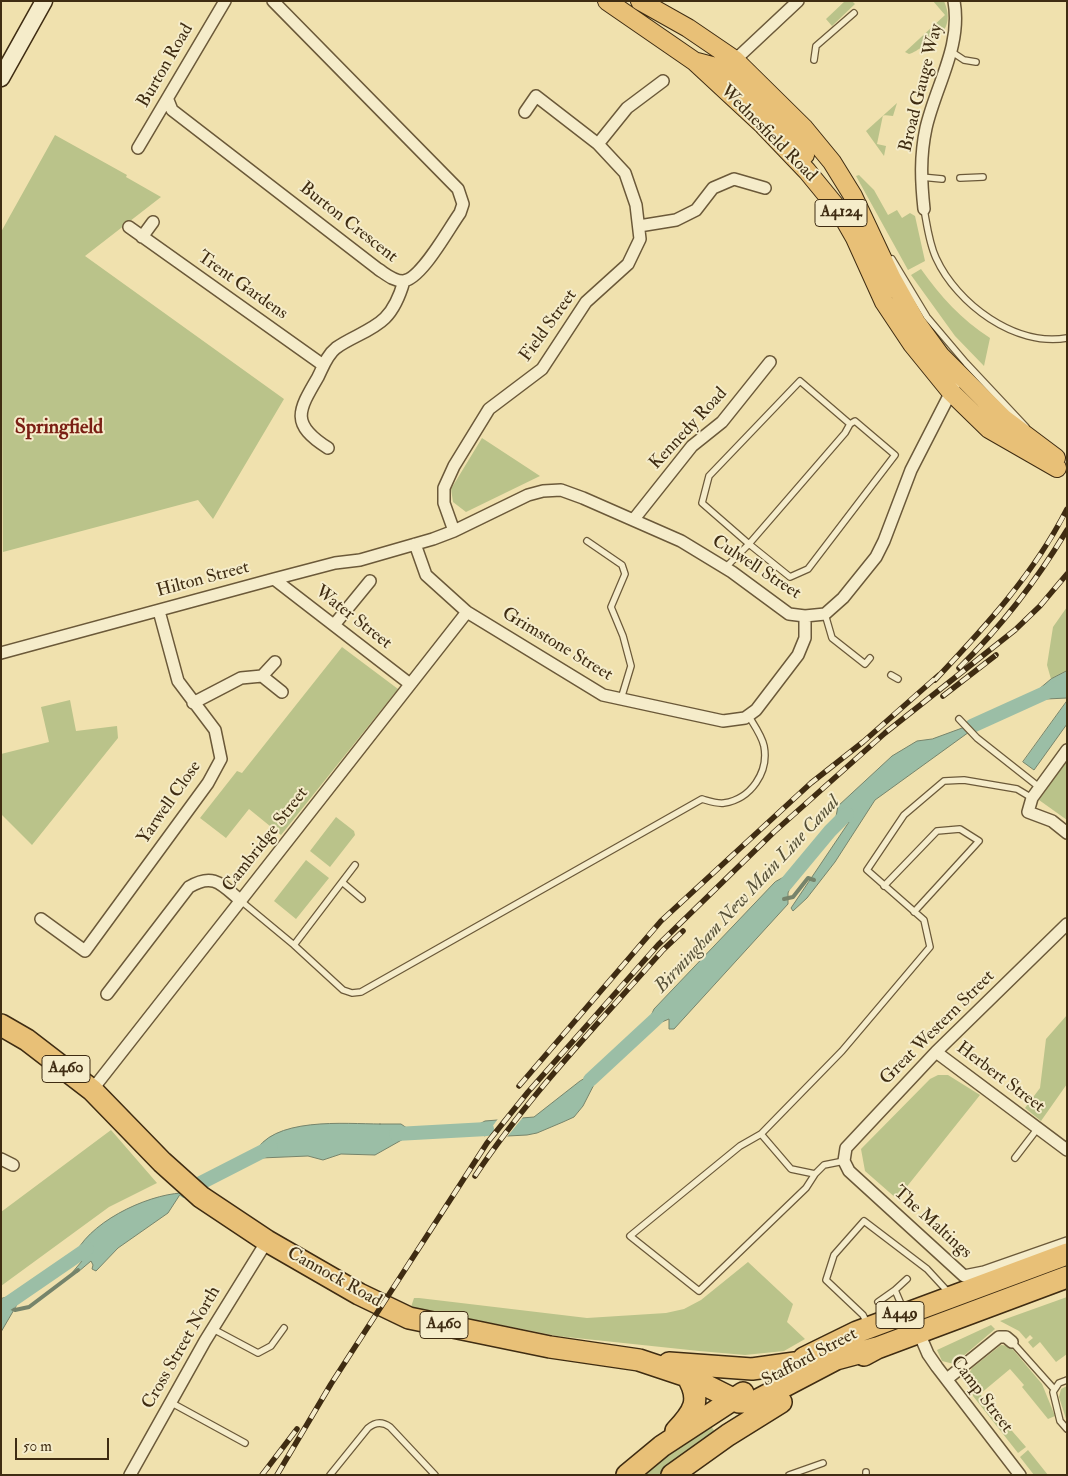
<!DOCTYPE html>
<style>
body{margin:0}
#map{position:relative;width:1068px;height:1476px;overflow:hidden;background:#f0e1ae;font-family:"IM FELL Double Pica",serif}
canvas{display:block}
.frame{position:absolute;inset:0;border:2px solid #3f2c12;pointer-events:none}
.scale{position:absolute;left:15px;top:1438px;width:94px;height:22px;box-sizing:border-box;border:2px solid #3f2c12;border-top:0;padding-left:6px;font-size:15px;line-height:18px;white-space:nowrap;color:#3f2c12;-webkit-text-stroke:4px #f5ecca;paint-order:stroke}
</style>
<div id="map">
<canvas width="1068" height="1476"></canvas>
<div class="frame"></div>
<div class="scale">50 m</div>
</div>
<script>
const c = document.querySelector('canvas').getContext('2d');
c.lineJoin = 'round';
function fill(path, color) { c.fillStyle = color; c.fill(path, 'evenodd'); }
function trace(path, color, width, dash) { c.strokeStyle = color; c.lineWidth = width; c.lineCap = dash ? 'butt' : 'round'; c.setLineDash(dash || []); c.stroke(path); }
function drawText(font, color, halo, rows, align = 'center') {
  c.font = font + ' "IM FELL Double Pica",serif'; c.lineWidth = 4; c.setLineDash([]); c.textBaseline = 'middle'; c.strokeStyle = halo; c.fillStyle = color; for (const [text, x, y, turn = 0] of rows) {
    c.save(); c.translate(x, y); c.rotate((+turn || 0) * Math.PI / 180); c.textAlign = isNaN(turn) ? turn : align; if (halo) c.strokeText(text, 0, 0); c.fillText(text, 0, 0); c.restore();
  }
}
fill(new Path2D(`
 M845,1H852L855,4L832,26L826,19Z
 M933,1H944C954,24 943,37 923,47C918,49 914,53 909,54L905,52L945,15Z
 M897,103L893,116L883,115L877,144L886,146L884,156L866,131Z
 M55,135L127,175L126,177L161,197L85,256L284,399L213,519L198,500L3,552L1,232Z
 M859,175L874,190L888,215L897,210L902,218L910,213L915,216L925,261L908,270L856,176Z
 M921,269C941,297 961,319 990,338L984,366L955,336L911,275Z
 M482,438L540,476L466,512L453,502L451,489Z
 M1067,607V671L1051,679L1047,665L1053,627Z
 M342,647L398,689L281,835L249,809L226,838L200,818L237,771L242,773Z
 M70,700L76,731L117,726L118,738L32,845L1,814V754L49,742L41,707Z
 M1067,761V820L1039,800Z
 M336,817L354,831L355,835L330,867L310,851Z
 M306,860L329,878L296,919L274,901Z
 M1067,1015V1084L1041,1121L1025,1108L1040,1088L1046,1039Z
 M938,1075H948L980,1095L897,1199L865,1171L861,1149L930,1079Z
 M111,1130L157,1183L109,1207L1,1286V1212Z
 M748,1262L793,1304L787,1322L805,1339L784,1351L745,1355L699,1351L557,1336L411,1307L414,1298H419L587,1318L666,1313L684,1309L701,1300Z
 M1067,1297V1354L1056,1362L1040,1342L1033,1348L1028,1342L1033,1338L1030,1335L1026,1339L1019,1331L1000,1321Z
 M991,1325L995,1329L954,1364L942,1361L937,1350Z
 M1001,1345L1010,1346L1042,1384L1055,1416L1048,1419L1022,1387L1024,1385L1010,1369L980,1394L1026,1447L1018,1453L973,1396L970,1378L967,1377L972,1368Z
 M1067,1386V1422L1059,1397L1061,1389Z
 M710,1424L716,1434L660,1475H640Z
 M1028,1450L1048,1475H1034L1020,1457Z`), '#bac38a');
const water = new Path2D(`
 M1067,671V698L1026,700L1051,679Z
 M1067,701V724L1034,770L1023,762Z
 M987,719L875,800L835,862L807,898L793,911L791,908L849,822L834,827L838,806L892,756L917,741L932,739Z
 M797,870L788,893V904L674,1029H669V1019L645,1029L654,1009L775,882Z
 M602,1069L583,1106L574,1117L563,1122L537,1133L527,1135L488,1137L468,1130L485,1121L534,1117L580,1081Z
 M380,1124H401L414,1133L375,1155L341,1154L323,1160L308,1156L261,1158L254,1155C270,1116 346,1124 380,1124Z
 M181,1193L168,1213L118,1248L96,1271L92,1269L93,1265L91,1261L78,1272L71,1274L82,1261L73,1259C86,1223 146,1195 181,1193Z
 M19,1294L22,1296L1,1332V1299Z`);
fill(water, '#9bbea6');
trace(water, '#76846b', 1);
fill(new Path2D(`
 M500,1116H524L506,1138H484Z`), '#f0e1ae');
trace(new Path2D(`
 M784,899L793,897L808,878L814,880
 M11,1308L15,1310L29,1307L78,1270`), '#76846b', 4);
trace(new Path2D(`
 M972,726L1067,683
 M785,885L830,831L847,814
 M590,1080L658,1017
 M396,1134L487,1129
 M185,1191L271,1147
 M1,1308L87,1249`), '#9bbea6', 14);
const lane = new Path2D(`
 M952,52L964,60L976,62
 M814,60L816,46L854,13
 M921,177L942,179
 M960,178L983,177
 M924,209C927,225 929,243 936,258C957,304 1015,347 1067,338
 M892,259L927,317L966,363L1026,427
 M587,541L622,565L625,574L611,607L623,636L631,666L621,699
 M725,568L749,544L845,433L850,424L800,381L709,476L702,503L749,544L790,577L808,569L895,455L855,421L850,424
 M825,614L832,638L865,664L870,658
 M891,675L898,679
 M959,719L977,738L1039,787
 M342,882L362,899
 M884,886L937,831L960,829L979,841L914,912
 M241,901L294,945L355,865
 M294,945L343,990L352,993L361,992L702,799C709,801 717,804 724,803C751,799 769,772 764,746C762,736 754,725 748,715
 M761,1134L791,1169L815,1174L824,1165L844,1161
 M1015,1158L1038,1128
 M815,1174L806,1188L699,1291L630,1236L740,1146L761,1134L842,1051L930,947L924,920L867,870L904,815L944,781L964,780L1017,789L1032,798
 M878,1302L895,1290
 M904,1311L895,1290L907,1279
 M868,1325L863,1315L826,1280L834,1255L864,1221L927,1269L950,1294
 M213,1329L258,1353L271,1346L284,1328
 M1012,1342L1054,1389
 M1067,1380L1059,1383L1053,1392L1060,1421L1067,1429
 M170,1402L245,1443
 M866,1472V1475
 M330,1475L368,1428C375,1422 382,1421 390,1427L435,1475
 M789,1475L823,1463`);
const street = new Path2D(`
 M735,60L798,1
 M168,100L172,110L378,269C386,274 393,281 403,281C421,280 449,228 460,213L463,204L458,189L273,1
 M598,144L627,108L663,81
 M138,148L225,1
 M924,209C921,181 920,156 926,128C936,85 962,46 954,1
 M639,226L676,220L696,210L713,188L734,179L765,188
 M129,227L323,365
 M142,237L153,222
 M328,448C290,424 298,411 318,377C323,367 327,355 336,348C351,337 372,331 385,318C395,308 400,295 404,281
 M634,519L692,446L722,422L770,362
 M454,531L444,503V488L454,466L489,409L542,369L586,302L628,264L640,239L636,205L625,173L598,144L536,96L525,112
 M415,544L426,575L467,612L603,695L723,721L745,718L756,710L798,655L805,638V616
 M274,579L410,684
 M334,625L370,581
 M1,653L274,579L335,563L360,560L433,539L454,531L528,495L543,491L561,490L583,498L681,541L732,572L789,614L805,616L825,614L843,598L876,557L884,541L911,470L954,386
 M262,676L282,692
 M193,703L241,678L262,676L275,662
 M1067,750L1032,798L1028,812L1052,821L1067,833
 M41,919L85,951L208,783L221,759L215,730L178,681L159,611
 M1067,924L936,1052L846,1148L844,1161L849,1171L964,1276L984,1272L1067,1243
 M107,994L189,887C214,872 222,885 241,901
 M936,1052L1067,1150
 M92,1090L467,612
 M1,1159L13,1165
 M919,1333L928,1354L937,1367L1020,1475
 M947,1379L999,1337H1006L1012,1342
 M130,1475L205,1341L267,1241`);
const secondary = new Path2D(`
 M1,78L44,1`);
const primary = new Path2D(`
 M607,1L694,61L763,125L807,171L839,210L855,238L884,302L912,344L951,392L989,429L1057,468
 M640,1L688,28L735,60L804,128L832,162L853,196L892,279L916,322L940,355L1004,419L1056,458
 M697,62L727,70L787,132L805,155`);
const highway = new Path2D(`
 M1,1025L27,1040L92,1090L162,1162L201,1197L267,1241L359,1294L409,1318L550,1347L639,1360L687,1376L739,1402H754L836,1359L877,1348
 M864,1355L877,1348L1067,1277
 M804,1358L857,1332L1067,1254
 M669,1363L752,1369L795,1363
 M676,1431C694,1412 702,1400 687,1376
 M627,1475L662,1446L743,1393
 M672,1475L728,1435L781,1402`);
trace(lane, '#6b5939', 8);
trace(street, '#6b5939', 14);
trace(secondary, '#3f2c12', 19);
trace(primary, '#3f2c12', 20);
trace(highway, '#3f2c12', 24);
trace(lane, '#f5ecca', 5.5);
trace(street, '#f5ecca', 11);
trace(secondary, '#f5ecca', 16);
trace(primary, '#e8c077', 18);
trace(highway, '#e8c077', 21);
const rail = new Path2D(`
 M959,668C1001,627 1037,580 1067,530
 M935,680C985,627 1034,574 1067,509
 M943,696L996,655
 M519,1086L661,921L811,783L863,742L939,675
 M475,1176C529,1095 598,1024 663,950L683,931
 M262,1475L297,1429
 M277,1475L331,1384L487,1143L528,1092L658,945L774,832L885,733L1015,630L1040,606L1067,574`);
trace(rail, '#3f2c12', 5.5);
trace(rail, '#f5ecca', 4, [11]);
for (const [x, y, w] of [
 [841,213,52],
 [66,1069,48],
 [900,1315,48],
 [444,1325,48]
]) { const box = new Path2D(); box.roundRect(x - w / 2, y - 13.5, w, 27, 4); c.fillStyle = '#f5ecca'; c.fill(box); trace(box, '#3f2c12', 1); }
drawText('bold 16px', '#3f2c12', null, [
 ["A4124",841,213],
 ["A460",66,1069],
 ["A449",900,1315],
 ["A460",444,1325]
]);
drawText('18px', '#3f2c12', '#f5ecca', [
 ["Burton Road",166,66,-60],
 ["Broad Gauge Way",922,88,-76],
 ["Wednesfield Road",768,134,45],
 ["Burton Crescent",348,223,38],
 ["Trent Gardens",242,286,35],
 ["Field Street",549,326,-54],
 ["Kennedy Road",689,429,-47],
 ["Culwell Street",756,568,33],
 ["Hilton Street",203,580,-15],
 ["Water Street",353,618,38],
 ["Grimstone Street",557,645,31],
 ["Yarwell Close",170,803,-55],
 ["Cambridge Street",266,840,-52],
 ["Great Western Street",938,1028,-45],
 ["Herbert Street",1000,1078,37],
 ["The Maltings",932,1223,42],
 ["Cannock Road",334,1278,29],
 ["Cross Street North",182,1348,-60],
 ["Stafford Street",810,1358,-28],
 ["Camp Street",981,1395,53]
]);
drawText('italic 19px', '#565037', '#f5ecca', [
 ["Birmingham New Main Line Canal",748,895,-47]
]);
drawText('bold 20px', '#7a1f14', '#f5ecca', [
 ["Springfield",59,429]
]);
</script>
